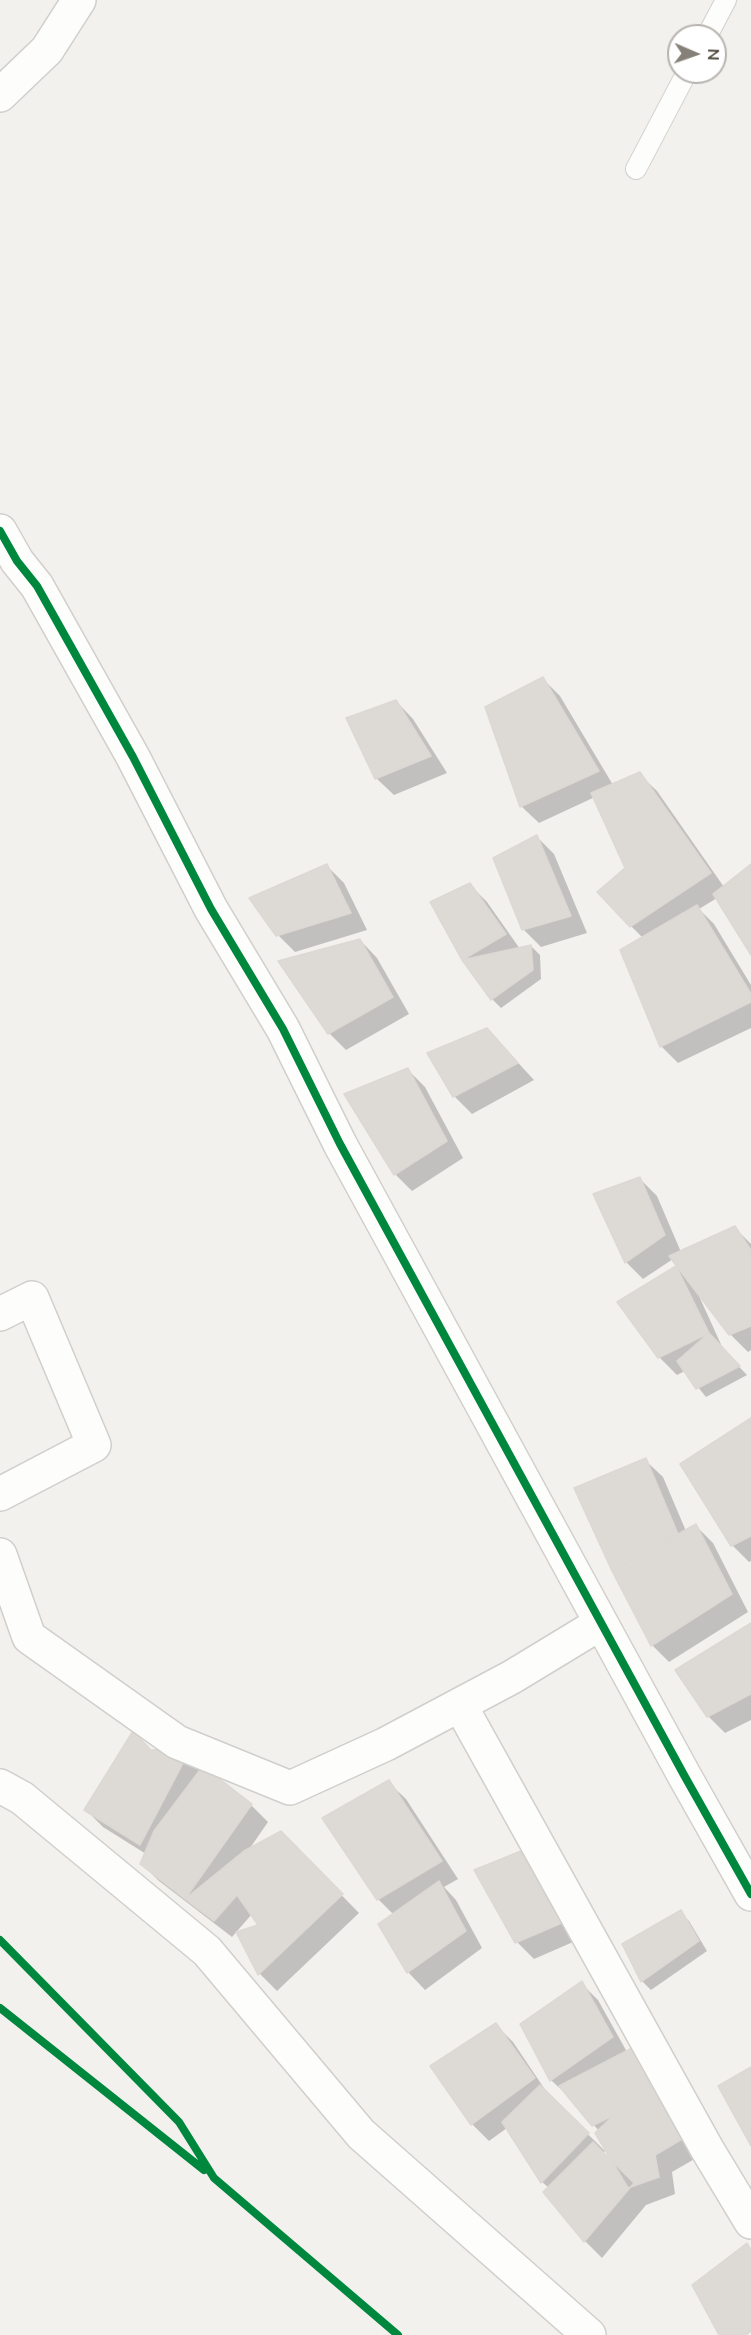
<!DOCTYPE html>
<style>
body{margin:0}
#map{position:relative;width:751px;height:2335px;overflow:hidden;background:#f3f1ee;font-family:"Nunito Sans",sans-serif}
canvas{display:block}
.north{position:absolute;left:667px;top:24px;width:60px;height:60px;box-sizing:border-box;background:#fff;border:2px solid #b7b4af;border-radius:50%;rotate:92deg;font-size:16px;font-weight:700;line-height:24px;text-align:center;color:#4a4338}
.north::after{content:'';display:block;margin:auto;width:21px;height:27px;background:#858078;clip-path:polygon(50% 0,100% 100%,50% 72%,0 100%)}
</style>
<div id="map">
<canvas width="751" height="2335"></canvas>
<div class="north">N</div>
</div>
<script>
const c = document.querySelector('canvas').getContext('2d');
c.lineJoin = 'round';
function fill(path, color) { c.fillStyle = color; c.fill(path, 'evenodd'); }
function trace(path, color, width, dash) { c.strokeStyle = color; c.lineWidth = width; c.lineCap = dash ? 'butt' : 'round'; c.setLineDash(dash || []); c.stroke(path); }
fill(new Path2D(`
 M543,679L560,696L613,785L639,774L657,791L724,887L751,866V952L717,898L699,909L714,924L751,985V1028L678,1063L661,1046L643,938L631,926L627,868L595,797L539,823L521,806Z
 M396,701L413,719L447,773L394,795L376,778Z
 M537,837L554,854L587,933L541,947L524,930L495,859Z
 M327,866L344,883L367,930L295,952L278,935Z
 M470,885L487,902L520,949L531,946L540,955L541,979L501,1008L492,999L463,959L432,903Z
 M360,940L377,958L409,1014L346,1050L329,1033Z
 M487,1029L534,1080L472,1114L454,1096L429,1054Z
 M408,1070L425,1087L463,1158L412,1191L395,1174Z
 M639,1178L657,1196L681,1252L735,1228L751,1244V1350L748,1352L730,1334L699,1296L724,1351L747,1375L706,1397L685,1371L677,1375L659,1357L619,1302L679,1267L673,1259L643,1279L626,1262L595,1195Z
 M751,1420V1561L749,1562L732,1545Z
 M645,1460L663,1477L686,1531L696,1526L713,1543L748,1612L669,1662L652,1645L613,1571L576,1488Z
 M751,1625V1720L725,1733L708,1716Z
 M151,1751L205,1770L251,1805L268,1822L248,1851L281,1833L359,1913L277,1991L260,1974L238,1933L260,1926L252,1914L232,1937L159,1881L142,1864L146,1854L103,1827L86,1810Z
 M388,1782L406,1799L458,1879L444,1887L456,1900L482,1948L425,1990L408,1972L380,1925L394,1915L378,1899Z
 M521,1853L538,1871L580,1939L534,1959L517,1942Z
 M680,1912L689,1921L707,1951L651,1990L642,1981Z
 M581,1983L598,2000L627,2052L705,2153L672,2172L675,2194L646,2205L602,2258L585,2241L545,2192L549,2188L542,2182L507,2128L489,2141L472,2124L496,2025L513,2042L550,2097L605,2151L603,2153L614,2164L599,2131L569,2097L551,2080L522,2024Z`), '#0003');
const building = new Path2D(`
 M543,677L599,771L520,807L485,707Z
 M396,700L431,756L375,779L346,718Z
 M640,772L711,873L630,927L597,892L625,868L591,793Z
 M537,835L571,916L522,930L493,858Z
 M327,864L351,913L276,936L249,898Z
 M751,864V955L713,894Z
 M470,883L506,934L462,960L430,902Z
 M697,905L751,994V1002L660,1047L620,950Z
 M360,939L393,997L328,1034L278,961Z
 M531,945L533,970L491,1000L462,960Z
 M487,1028L518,1063L453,1097L427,1053Z
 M408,1068L447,1141L394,1175L344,1094Z
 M640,1177L665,1235L625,1263L593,1194Z
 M735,1226L751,1250V1326L729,1335L669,1256Z
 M676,1266L709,1333L658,1358L617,1302Z
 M709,1333L740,1366L696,1389L677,1361Z
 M751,1418V1536L731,1546L680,1464Z
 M646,1458L678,1534L612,1571L574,1488Z
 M696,1524L732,1594L651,1646L612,1571Z
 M751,1623V1694L707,1717L675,1670Z
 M133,1731L151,1750L191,1748L140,1845L84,1810Z
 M203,1766L252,1804L185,1899L140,1864L154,1831Z
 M389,1780L442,1861L377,1900L322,1818Z
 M281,1831L343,1894L258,1975L236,1932L258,1925L237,1895L214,1921L185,1899L244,1851Z
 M521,1851L564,1922L515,1943L474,1870Z
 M439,1881L466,1931L407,1973L378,1924Z
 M681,1910L699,1941L641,1982L622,1944Z
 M582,1981L613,2037L550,2081L520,2024Z
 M496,2023L535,2078L471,2125L430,2066Z
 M634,2047L689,2135L655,2155L659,2177L628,2188L595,2133L614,2115L592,2126L559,2086Z
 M751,2067V2146L718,2086Z
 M540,2085L589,2133L541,2183L502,2122Z
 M593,2142L634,2183L584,2242L543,2192Z
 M747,2243L751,2250V2331L746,2335H719L692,2285Z`);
fill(building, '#dddad6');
trace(building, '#dcd8d3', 1.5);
const lane = new Path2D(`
 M707,36L726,0
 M636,169L687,72`);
const street = new Path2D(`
 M0,95L47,50L79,0
 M0,531L17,561L37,586L133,757L211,909L283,1029L340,1144L684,1775L751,1894
 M0,1314L32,1298L94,1445L0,1494
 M0,1555L29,1637L177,1742L290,1788L386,1744L512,1677L601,1623
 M460,1705L707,2149L751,2222
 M0,1786L22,1798L207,1951L361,2134L589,2335`);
trace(lane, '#d1cfcb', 22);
trace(street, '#d1cfcb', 36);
trace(new Path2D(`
 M0,1940L179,2122L214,2178L398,2335
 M0,2008L211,2175`), '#d3d1cc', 4, [3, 3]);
trace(lane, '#fdfdfc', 20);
trace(street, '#fdfdfc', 33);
trace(new Path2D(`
 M0,531L17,561L37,586L133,757L211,909L283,1029L340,1144L684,1775L751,1894
 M0,1940L179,2122L214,2178L398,2335
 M0,2008L204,2170`), '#00873e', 8);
</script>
